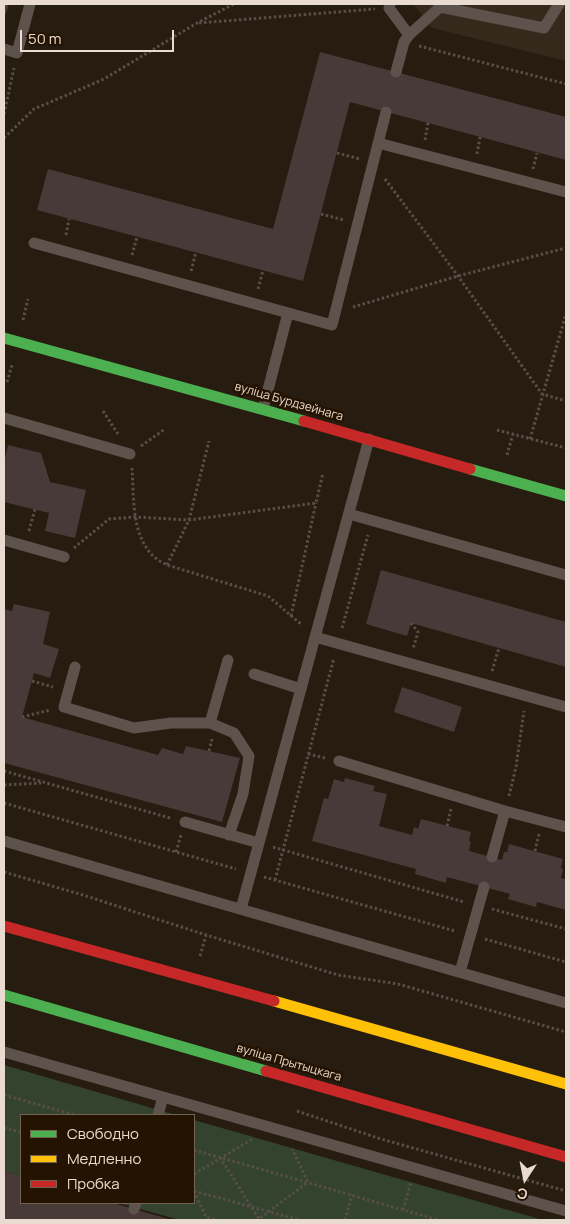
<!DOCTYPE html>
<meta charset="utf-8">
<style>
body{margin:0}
#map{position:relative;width:570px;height:1224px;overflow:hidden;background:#271c10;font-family:Manrope,sans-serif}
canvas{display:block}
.frame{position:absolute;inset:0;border:5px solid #e9dbcf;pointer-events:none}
.legend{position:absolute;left:20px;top:1114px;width:175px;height:90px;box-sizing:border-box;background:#251301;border:1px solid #736353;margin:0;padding:6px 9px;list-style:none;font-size:15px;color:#e9dbcf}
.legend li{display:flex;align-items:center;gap:10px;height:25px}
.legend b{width:25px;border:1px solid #736353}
.north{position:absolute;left:500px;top:1154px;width:50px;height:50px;-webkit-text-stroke:4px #251301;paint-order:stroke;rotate:191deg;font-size:14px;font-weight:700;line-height:20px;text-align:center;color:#e9dbcf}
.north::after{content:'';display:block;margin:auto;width:18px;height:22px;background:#e9dbcf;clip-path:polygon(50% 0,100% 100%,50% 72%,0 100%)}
.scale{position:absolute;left:20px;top:30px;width:154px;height:22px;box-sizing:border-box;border:2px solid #e9dbcf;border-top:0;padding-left:6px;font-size:15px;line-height:18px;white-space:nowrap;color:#e9dbcf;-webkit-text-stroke:4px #251301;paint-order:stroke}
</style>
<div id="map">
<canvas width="570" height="1224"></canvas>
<div class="frame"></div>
<ul class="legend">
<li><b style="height:6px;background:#4caf50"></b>Свободно</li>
<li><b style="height:6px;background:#ffc107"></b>Медленно</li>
<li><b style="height:6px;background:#c62828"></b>Пробка</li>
</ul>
<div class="north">С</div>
<div class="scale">50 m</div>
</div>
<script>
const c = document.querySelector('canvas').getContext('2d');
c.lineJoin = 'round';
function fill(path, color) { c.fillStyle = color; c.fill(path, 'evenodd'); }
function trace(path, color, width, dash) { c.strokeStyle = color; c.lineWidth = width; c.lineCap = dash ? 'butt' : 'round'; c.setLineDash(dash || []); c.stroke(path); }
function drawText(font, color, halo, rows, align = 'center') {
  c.font = font + ' Manrope,sans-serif'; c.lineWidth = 5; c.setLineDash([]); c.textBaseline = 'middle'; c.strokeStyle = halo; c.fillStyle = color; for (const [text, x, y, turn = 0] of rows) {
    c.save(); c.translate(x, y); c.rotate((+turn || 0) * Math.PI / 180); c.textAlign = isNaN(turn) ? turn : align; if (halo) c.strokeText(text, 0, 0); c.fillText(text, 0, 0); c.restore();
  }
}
fill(new Path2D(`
 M413,4H566V61L432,28Z`), '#35291b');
fill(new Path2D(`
 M4,1065L176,1115H21V1176L4,1171Z
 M194,1120L543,1220H180L118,1203H194Z`), '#33432d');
fill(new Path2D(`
 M4,4H9L4,19Z
 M320,52L566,117V160L350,102L303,281L37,210L48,169L273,229Z
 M8,445L41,453L50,482L86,490L75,538L45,531L49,513L4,502V463Z
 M381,570L566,622V667L411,623L407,636L366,624Z
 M14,604L50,612L43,644L59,649L50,678L34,673L22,717L158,755L162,748L183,754L186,746L240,758L222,822L4,763V609L12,611Z
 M402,687L462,707L454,732L394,712Z
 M345,778L375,786L373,791L387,794L379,826L412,835L414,827L418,829L421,819L471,832L469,841L471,842L469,851L502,860L504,852H507L509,844L563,859L561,868L563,869L561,878L566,879V910L537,902L536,907L508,899L510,894L447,877L446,883L415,874L416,869L312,841L324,798L328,799L334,779L344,782Z
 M4,1171L21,1176V1203H113L172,1220H4Z`), '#473a38');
trace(new Path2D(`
 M199,23L375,9
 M419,46L566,84
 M4,114L14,68
 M4,138L34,109L104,79L197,23L234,4
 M425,140L428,123
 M337,153L360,159
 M477,154L480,137
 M533,169L537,153
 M385,179L458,276L542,394L566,401
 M321,214L344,220
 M66,235L69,219
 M132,255L137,237
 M191,271L196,252
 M258,289L263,270
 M353,307L458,276L566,248
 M23,320L28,299
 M7,382L12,365
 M103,411L118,434
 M497,430L566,448
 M530,439L566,314
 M141,446L165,429
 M507,455L513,434
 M132,468C134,497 131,535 154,557C158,560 163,563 167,565L268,596L302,625
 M29,531L35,509
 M74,548L109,519L135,517L189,520L316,503L323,473
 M167,565L189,520L209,441
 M291,616L316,503
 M411,623L418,632L413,649
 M342,628L368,535
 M492,671L499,648
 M32,681L53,687
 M22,717L50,710
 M209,751L212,739
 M308,754L325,758
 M4,771L170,818
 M4,785L41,783
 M509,796L516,767L524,711
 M4,803L236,869
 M447,826L451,809
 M273,847L464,902
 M535,851L539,834
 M176,852L181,835
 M4,872L83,895L206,935L338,975L398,984L566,1032
 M264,877L455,931
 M275,880L334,658
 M492,909L566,929
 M485,939L566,962
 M200,956L206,935
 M4,1095L75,1115
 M297,1111L381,1139L566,1191
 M4,1128L21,1132
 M194,1150L438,1220
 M220,1157L259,1219L308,1182L292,1149
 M194,1174L254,1138
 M194,1191L299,1220
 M194,1191L206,1217L218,1220
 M403,1210L411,1182
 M345,1220L352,1195`), '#584e48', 3, [2.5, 2.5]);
trace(new Path2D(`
 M390,4L389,8L409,35
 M4,49L17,53L30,4
 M396,72L404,42L409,35L440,7L544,28L559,4
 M378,143L566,192
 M34,243L332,325L386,112
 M263,409L288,313
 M4,418L130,454
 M349,514L566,575
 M4,540L64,557
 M315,637L566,707
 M75,667L64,707L134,728L171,723H210L234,733L249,756L243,794L229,835
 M254,674L301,689
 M210,723L228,660
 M339,761L505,811L566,827
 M185,822L259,843
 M4,841L566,1003
 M492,857L505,811
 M241,909L369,439
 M460,972L484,887
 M4,1052L566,1211
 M158,1115L163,1097
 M134,1209L136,1203`), '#5e524d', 11);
trace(new Path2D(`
 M4,338L304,421
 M470,469L566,496
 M4,995L266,1071`), '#4caf50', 11);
trace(new Path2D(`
 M274,1001L566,1084`), '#ffc107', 11);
trace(new Path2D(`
 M304,421L470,469
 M4,926L274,1001
 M266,1071L566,1157`), '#c62828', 11);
drawText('12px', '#e9dbcf', '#251301', [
 ["вуліца Бурдзейнага",289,402,16],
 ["вуліца Прытыцкага",289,1063,16]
]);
</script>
